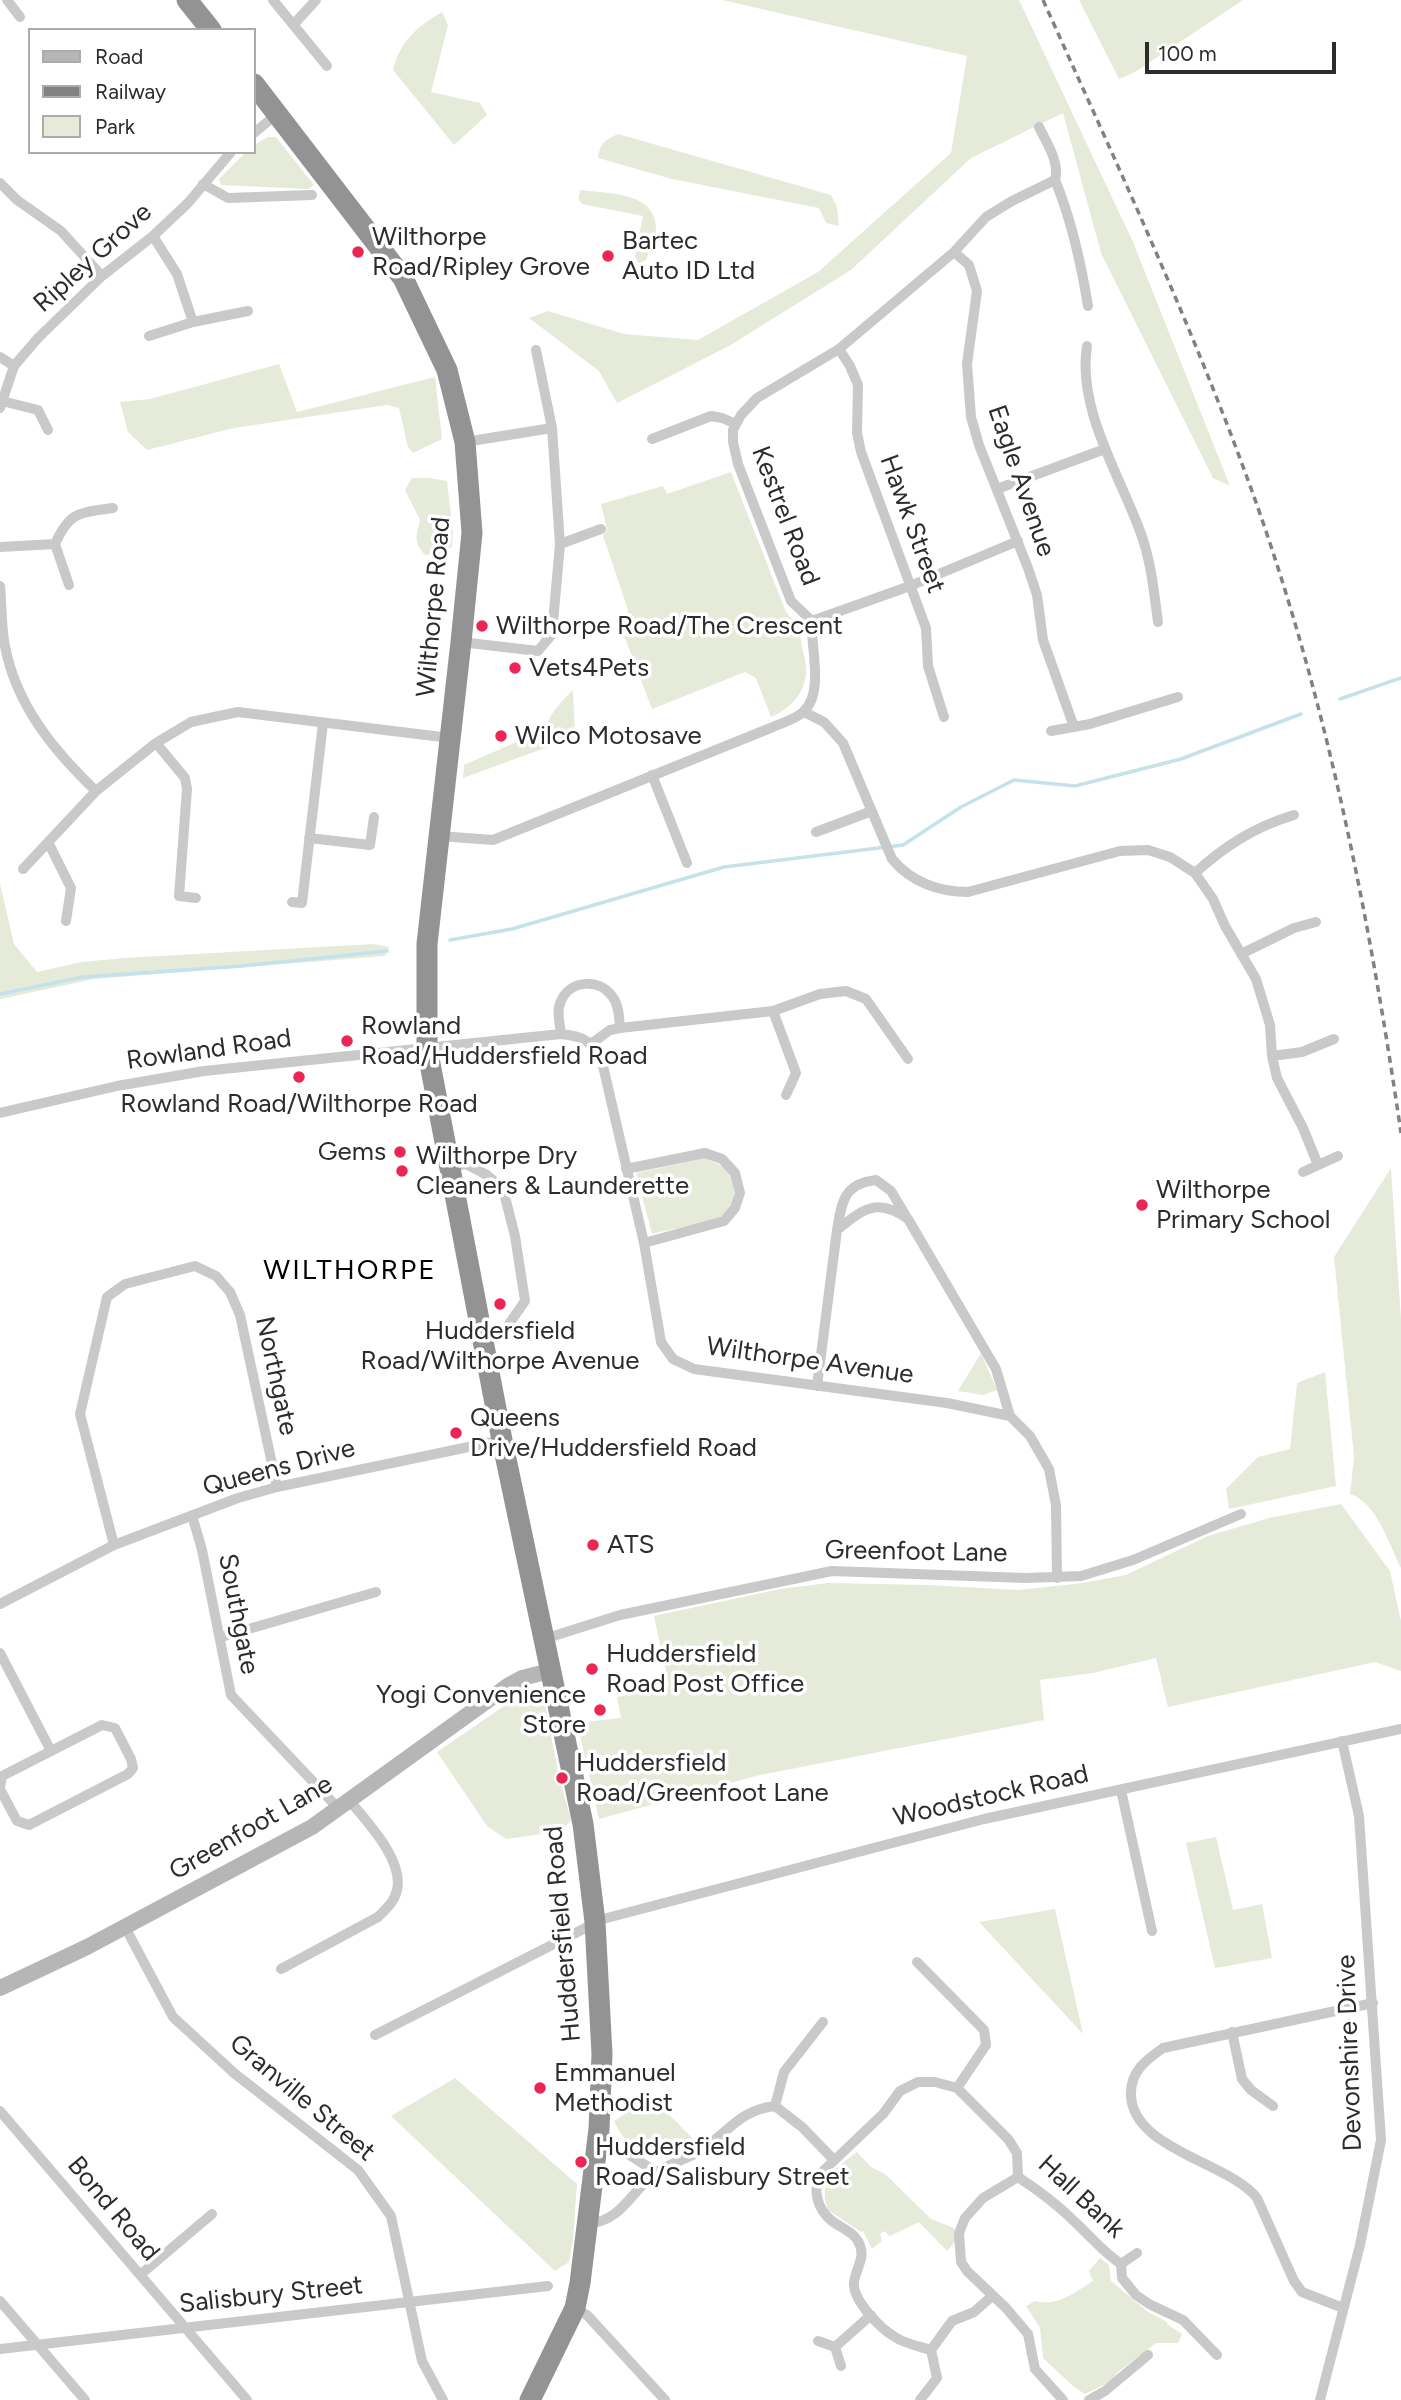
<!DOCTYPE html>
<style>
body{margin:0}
#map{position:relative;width:1401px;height:2400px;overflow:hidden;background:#fff;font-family:Figtree,sans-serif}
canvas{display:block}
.legend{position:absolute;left:28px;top:28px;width:228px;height:126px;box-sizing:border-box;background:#fff;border:2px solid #ababab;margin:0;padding:9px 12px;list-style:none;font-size:21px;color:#2c2c2c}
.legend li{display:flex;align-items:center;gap:14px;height:35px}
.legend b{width:35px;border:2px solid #ababab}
.scale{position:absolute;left:1145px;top:42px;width:191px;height:32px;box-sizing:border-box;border:4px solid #2c2c2c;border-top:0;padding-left:9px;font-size:21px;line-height:24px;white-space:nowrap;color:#2c2c2c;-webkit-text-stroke:5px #fff;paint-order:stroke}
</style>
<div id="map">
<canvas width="1401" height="2400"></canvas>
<ul class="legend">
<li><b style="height:9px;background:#b6b6b6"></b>Road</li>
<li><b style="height:9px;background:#818181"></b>Railway</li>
<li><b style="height:19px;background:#e5ebd8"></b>Park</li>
</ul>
<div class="scale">100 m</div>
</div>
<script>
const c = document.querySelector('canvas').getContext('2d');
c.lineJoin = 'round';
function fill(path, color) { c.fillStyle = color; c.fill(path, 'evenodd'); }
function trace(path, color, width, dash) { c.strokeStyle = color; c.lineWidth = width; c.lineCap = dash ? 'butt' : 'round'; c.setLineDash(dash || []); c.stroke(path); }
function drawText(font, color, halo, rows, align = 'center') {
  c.font = font + ' Figtree,sans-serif'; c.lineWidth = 7; c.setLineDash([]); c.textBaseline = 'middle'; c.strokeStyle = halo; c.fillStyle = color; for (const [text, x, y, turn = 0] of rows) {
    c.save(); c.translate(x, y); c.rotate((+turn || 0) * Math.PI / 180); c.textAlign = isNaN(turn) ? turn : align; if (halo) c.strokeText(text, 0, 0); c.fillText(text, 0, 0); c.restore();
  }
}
fill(new Path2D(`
 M722,0H1019L1133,242L1230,486L1213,478L1101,253L1063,113L971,158L851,270L729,346L617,403L599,371L529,318L548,311L624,334L698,340L818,272L951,153L967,56Z
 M1079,0H1243L1135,72L1119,79Z
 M442,12L448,25L431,92L480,103L487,115L454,145L393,70C400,41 418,26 442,12Z
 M618,134L831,195L837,207L839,226L826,223L819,208L672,179L598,158C600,143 605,140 618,134Z
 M268,137H276L314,185L309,189L221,185L219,179L246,152H254V145Z
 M581,190C608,194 656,191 656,229C656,239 649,251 646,260L639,264L635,256L643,216L582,204L578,198Z
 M279,364L297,412L435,377L442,439L413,453L408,447L399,408L387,405L234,428L147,450L128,432L120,402L150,399Z
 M731,472L786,612L801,630C799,648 806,654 806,669C807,692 790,709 771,717L756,678L745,672L652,709L622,630L628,610L603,536L607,529L601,504L663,486L667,494Z
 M412,478H429L447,481L453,534L452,547L440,554L425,555C413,542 416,536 420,520L405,490Z
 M573,690L575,737L463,778L464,765L544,730C551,713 560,702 573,690Z
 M0,884L14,944L37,972L82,962L124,958L373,944L389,947L385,956L94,979L0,999Z
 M705,1158C717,1163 729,1168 733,1182C736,1193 733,1209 721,1216C711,1222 667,1230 652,1234L636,1173Z
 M1391,1168L1401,1320V1568C1389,1544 1377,1503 1350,1494L1354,1457L1334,1257Z
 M981,1353L997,1390L983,1395L958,1391Z
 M1325,1372L1336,1486L1229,1509L1226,1489L1258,1457L1290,1449L1297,1383Z
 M1341,1504L1390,1571L1401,1621V1671L1375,1662L1168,1707L1156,1658L1093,1673L1040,1680L1044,1720L760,1775L599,1819L577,1723L621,1718L617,1697L669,1686L654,1616L780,1589L828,1583L928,1585L1018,1590L1083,1583L1126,1575L1208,1536L1269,1518Z
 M529,1689L539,1691L545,1703L558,1772L571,1820L562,1831L506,1839L487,1826L437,1752Z
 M1216,1837L1233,1910L1262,1904L1272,1958L1215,1968L1186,1843Z
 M1055,1909L1083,2034L979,1922Z
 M455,2078L577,2184L573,2240L569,2262L555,2271L391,2116Z
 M651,2096L698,2144C663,2159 632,2161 614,2121Z
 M857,2152L871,2167L885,2174L931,2219L954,2228L956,2241L947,2251L919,2222L892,2235L889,2236L885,2231L880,2234L882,2241L872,2249L863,2231L861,2232L828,2210C817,2181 836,2168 857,2152Z
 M1100,2258L1109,2265L1111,2281L1148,2312L1167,2322V2324L1182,2334L1178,2343H1156L1118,2372C1110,2384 1097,2388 1085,2394L1074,2387L1043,2358L1040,2328L1026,2306L1035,2301C1058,2307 1075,2292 1093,2281L1089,2271Z`), '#e5ebd8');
trace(new Path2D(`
 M1340,699L1401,678
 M450,940L512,929L724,867L903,845L961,807L1014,780L1075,786L1181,759L1301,714
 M0,994L83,977L242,966L387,951`), '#c3e2ec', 3.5);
trace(new Path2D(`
 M7,0L20,17
 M273,0L327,66
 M294,24L316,0
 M1039,127C1047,144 1060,162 1055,180
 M254,133L277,114
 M0,183L17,200L61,231L102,276
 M203,184L228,198L312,195
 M153,236L177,274L193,322
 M954,252L969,265L977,291L967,364L971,417L979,445L1028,568L1037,595L1043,640L1074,727
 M149,336L193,322L248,311
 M1087,346C1077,408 1119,474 1140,531C1151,560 1154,592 1158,622
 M839,349L850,366L858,385L857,433L861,452L926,628L928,666L944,717
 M0,357L14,366
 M2,401L38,410L48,430
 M0,408L14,366L38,338L102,276L153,236L188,203L231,152
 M652,439L711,416L722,418L736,424
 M465,442L552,428
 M997,489L1105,449
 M55,544L69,585
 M560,544L601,529
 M0,547L55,544C70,511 79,513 113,508
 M0,586C2,606 1,627 5,646C16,705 54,751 96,791
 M812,621L910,586L1018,541
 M461,642L538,651L552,634L560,544L552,428L536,350
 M804,712L824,722L843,743L892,859C911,882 939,892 968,892L1120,851L1148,850L1170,857L1195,873L1213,899L1225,926L1256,979L1270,1025L1272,1056L1277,1078L1303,1128L1318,1165
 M1051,731L1090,724L1178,697
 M156,743L185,778L187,789L179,896L196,898
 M652,775L687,863
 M816,832L872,811
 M439,836L493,840L773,727C782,723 796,719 803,712C825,693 810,646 812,621L791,601L738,464L733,442V430L741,415L757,398L839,349L954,252L986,217L1012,201L1055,180C1072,221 1081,263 1088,306
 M309,838L370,845L374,817
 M48,842L71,888L66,921
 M23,869L96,791L156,743L191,722L238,712L450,738
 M1195,873C1225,846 1254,827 1294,815
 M292,902L302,903L323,723
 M1241,954L1294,928L1316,922
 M773,1011L796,1073L786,1095
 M620,1028L773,1011L820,994L846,991L866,999L908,1059
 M561,1034C560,1023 556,1011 561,1001C570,980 599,978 612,996C619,1005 619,1017 620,1028L610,1030L592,1043
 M1272,1056L1302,1052L1334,1039
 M0,1113L117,1086L204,1071L561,1034C585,1036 595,1043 603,1066L644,1243L661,1342L673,1359L694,1369L947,1403L1010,1416L1030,1436L1049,1469L1056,1505L1057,1578
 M448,1167L466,1164L487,1175L503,1189L515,1236L525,1301L504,1331L483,1334
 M626,1169L705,1153L722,1159L735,1173L740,1193L735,1208L724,1221L644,1243
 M1303,1172L1338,1156
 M837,1230C842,1202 843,1184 876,1180L891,1191L906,1216
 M817,1386L837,1230C863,1209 877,1197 908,1219L996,1369L1010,1416
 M192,1515L202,1550L231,1695L338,1808
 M114,1545L80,1414L107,1297L125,1284L195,1266L216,1276L230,1292L240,1315L277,1487
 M0,1604L114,1545L238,1498L277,1487L502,1440
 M221,1637L376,1592
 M544,1639L620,1615L832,1571L1025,1578L1081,1576L1133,1560L1241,1514
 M0,1653L51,1751
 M0,1787L2,1776L102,1725L115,1728L131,1759L133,1768L128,1774L29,1825L17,1821L0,1789
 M1121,1790L1152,1931
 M125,1927L173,2017L234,2073L358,2170L391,2216L422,2361L443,2400
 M917,1962L984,2030L986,2045L957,2088
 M281,1969L378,1917C386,1909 395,1901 397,1890C404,1860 367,1822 349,1800
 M1232,2032L1242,2079L1251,2090L1273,2106
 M375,2035L603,1919L984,1819L1401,1729
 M775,2106L784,2072L823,2022
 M0,2111L247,2400
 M601,2131L614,2145L656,2172
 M1018,2177L983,2198L965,2218L959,2233L961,2262L967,2271L1006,2308L1028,2334L1035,2369L1063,2400
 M1018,2177C1038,2190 1058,2205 1075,2222C1091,2237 1103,2252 1121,2264
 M588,2224C623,2220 629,2193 655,2174C667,2164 685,2160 698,2152C728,2134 738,2110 775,2106L802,2127L833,2159
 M1137,2253L1121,2264L1122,2278L1136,2295L1149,2304L1183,2320L1217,2355
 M140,2275L212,2214
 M0,2301L85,2400
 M575,2308L587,2315L665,2400
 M1343,2308L1302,2292L1294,2281L1257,2198C1229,2162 1130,2149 1131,2093C1131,2071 1146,2060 1163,2048L1373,2003
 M818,2341L835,2347
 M0,2349L548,2286
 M931,2350C919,2346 905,2344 895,2337C881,2329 852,2300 854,2282C856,2267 867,2257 858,2241C852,2231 841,2228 832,2221C817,2209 812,2190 821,2173L883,2114L900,2091L918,2082H935L957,2088L1008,2139L1017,2153L1018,2177
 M931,2350L952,2321L974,2312L991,2297
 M841,2366L835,2347L871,2315
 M920,2400L937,2378L931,2350
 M1089,2400L1105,2391L1148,2355
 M1320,2400L1360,2245L1381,2140L1359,1816L1342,1741`), '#c9c9c9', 10);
trace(new Path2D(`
 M0,1988L87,1947L312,1827L509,1685L522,1678L550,1671`), '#b6b6b6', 16);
trace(new Path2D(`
 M187,0L211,30
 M254,84L403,278L447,370L465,442L472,533L461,642L427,944V1048L502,1440L583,1824L595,1922L602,2054L599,2129L580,2283L575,2308L530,2400`), '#939393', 21);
trace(new Path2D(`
 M1043,0C1118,167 1197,335 1258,508C1329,711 1370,921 1401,1133`), '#818181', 3.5, [7, 5]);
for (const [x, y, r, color] of [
 [358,252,7,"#eb2654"],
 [608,256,7,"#eb2654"],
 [482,626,7,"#eb2654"],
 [515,668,7,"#eb2654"],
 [501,736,7,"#eb2654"],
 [347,1041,7,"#eb2654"],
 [299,1077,7,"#eb2654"],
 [400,1152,7,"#eb2654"],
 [402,1171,7,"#eb2654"],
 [1142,1205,7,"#eb2654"],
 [500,1304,7,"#eb2654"],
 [456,1433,7,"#eb2654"],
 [593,1545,7,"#eb2654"],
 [592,1669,7,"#eb2654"],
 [600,1710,7,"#eb2654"],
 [562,1778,7,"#eb2654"],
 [540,2088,7,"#eb2654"],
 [581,2162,7,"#eb2654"]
]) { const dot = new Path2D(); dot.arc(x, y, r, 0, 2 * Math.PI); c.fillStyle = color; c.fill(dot); trace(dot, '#fff', 2.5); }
drawText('26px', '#2c2c2c', '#fff', [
 ["Wilthorpe",372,237],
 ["Road/Ripley Grove",372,267],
 ["Bartec",622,241],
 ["Auto ID Ltd",622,271],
 ["Wilthorpe Road/The Crescent",496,626],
 ["Vets4Pets",529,668],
 ["Wilco Motosave",515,736],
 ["Rowland",361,1026],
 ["Road/Huddersfield Road",361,1056],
 ["Rowland Road/Wilthorpe Road",299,1104,"center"],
 ["Gems",386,1152,"right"],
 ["Wilthorpe Dry",416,1156],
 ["Cleaners & Launderette",416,1186],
 ["Wilthorpe",1156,1190],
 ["Primary School",1156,1220],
 ["Huddersfield",500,1331,"center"],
 ["Road/Wilthorpe Avenue",500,1361,"center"],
 ["Queens",470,1418],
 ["Drive/Huddersfield Road",470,1448],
 ["ATS",607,1545],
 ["Huddersfield",606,1654],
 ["Road Post Office",606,1684],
 ["Yogi Convenience",586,1695,"right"],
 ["Store",586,1725,"right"],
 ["Huddersfield",576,1763],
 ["Road/Greenfoot Lane",576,1793],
 ["Emmanuel",554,2073],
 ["Methodist",554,2103],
 ["Huddersfield",595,2147],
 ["Road/Salisbury Street",595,2177]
], 'left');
drawText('26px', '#2c2c2c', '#fff', [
 ["Ripley Grove",93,258,-42],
 ["Eagle Avenue",1021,481,71],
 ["Kestrel Road",785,516,69],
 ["Hawk Street",912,524,70],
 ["Wilthorpe Road",434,607,-85],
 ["Rowland Road",209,1050,-8],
 ["Wilthorpe Avenue",810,1361,8],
 ["Northgate",276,1376,78],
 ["Queens Drive",279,1468,-15],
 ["Greenfoot Lane",916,1552,1],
 ["Southgate",238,1614,79],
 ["Woodstock Road",991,1796,-13],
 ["Greenfoot Lane",251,1828,-30],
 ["Huddersfield Road",563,1934,-95],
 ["Devonshire Drive",1350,2053,-92],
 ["Granville Street",302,2098,40],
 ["Hall Bank",1081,2197,43],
 ["Bond Road",113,2209,50],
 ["Salisbury Street",271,2295,-6]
]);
c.letterSpacing = '2px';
drawText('28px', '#000', '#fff', [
 ["WILTHORPE",350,1271]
]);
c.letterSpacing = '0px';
</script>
